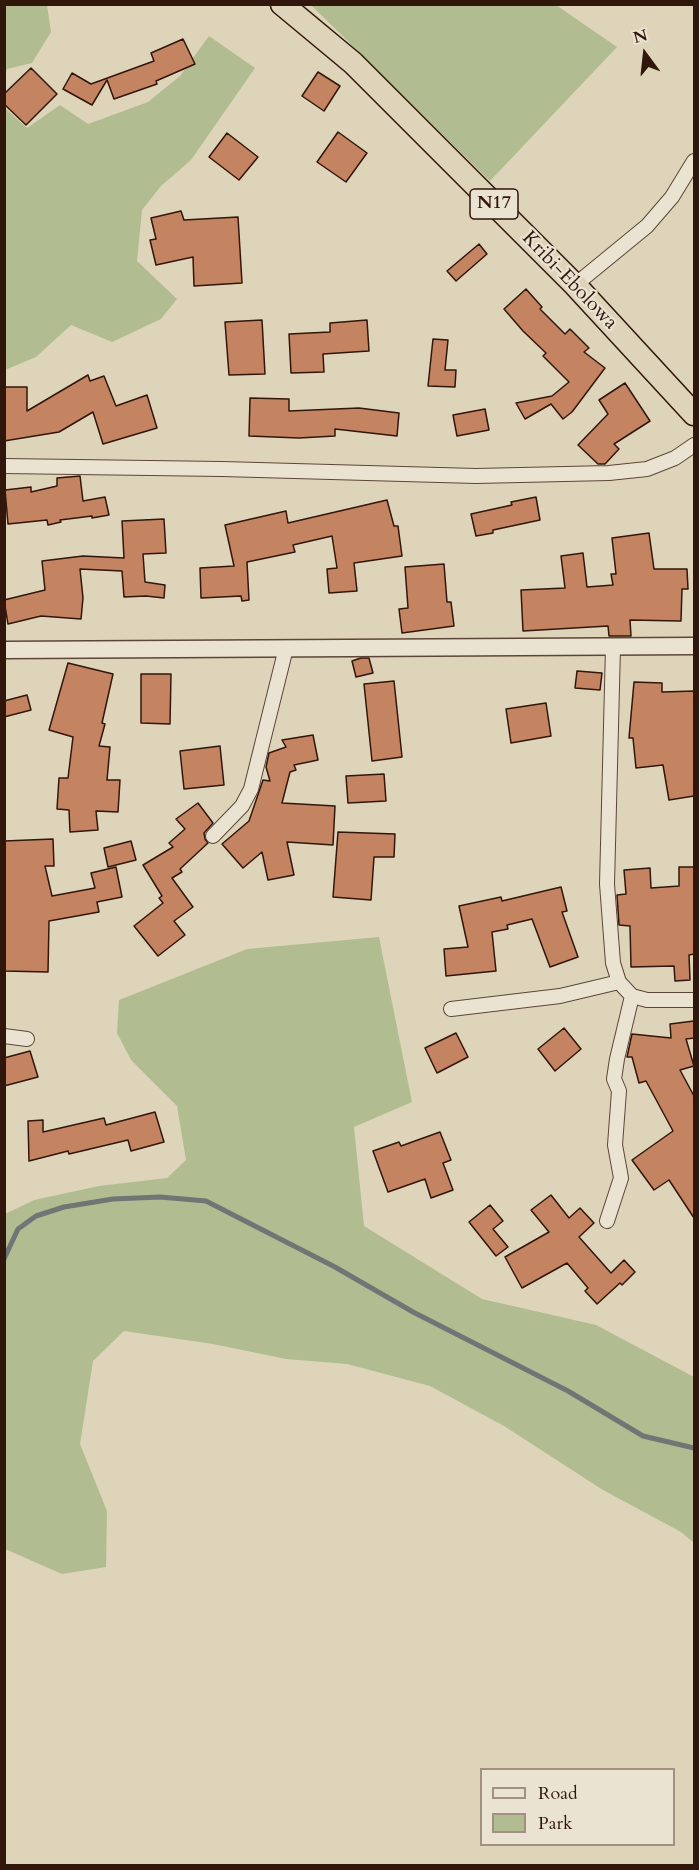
<!DOCTYPE html>
<style>
body{margin:0}
#map{position:relative;width:699px;height:1870px;overflow:hidden;background:#ded4ba;font-family:Cardo,serif}
canvas{display:block}
.frame{position:absolute;inset:0;border:6px solid #31160b;pointer-events:none}
.legend{position:absolute;left:480px;top:1768px;width:195px;height:78px;box-sizing:border-box;background:#eae3d2;border:2px solid #a09182;margin:0;padding:8px 10px;list-style:none;font-size:18px;color:#31160b}
.legend li{display:flex;align-items:center;gap:12px;height:30px}
.legend b{width:30px;border:2px solid #a09182}
.north{position:absolute;left:615px;top:24px;width:60px;height:60px;-webkit-text-stroke:4px #eae3d2;paint-order:stroke;rotate:345deg;font-size:16px;font-weight:700;line-height:24px;text-align:center;color:#31160b}
.north::after{content:'';display:block;margin:auto;width:21px;height:27px;background:#31160b;clip-path:polygon(50% 0,100% 100%,50% 72%,0 100%)}
</style>
<div id="map">
<canvas width="699" height="1870"></canvas>
<div class="frame"></div>
<ul class="legend">
<li><b style="height:8px;background:#eae3d2"></b>Road</li>
<li><b style="height:16px;background:#b1bd90"></b>Park</li>
</ul>
<div class="north">N</div>
</div>
<script>
const c = document.querySelector('canvas').getContext('2d');
c.lineJoin = 'round';
function fill(path, color) { c.fillStyle = color; c.fill(path, 'evenodd'); }
function trace(path, color, width, dash) { c.strokeStyle = color; c.lineWidth = width; c.lineCap = dash ? 'butt' : 'round'; c.setLineDash(dash || []); c.stroke(path); }
function drawText(font, color, halo, rows, align = 'center') {
  c.font = font + ' Cardo,serif'; c.lineWidth = 4.5; c.setLineDash([]); c.textBaseline = 'middle'; c.strokeStyle = halo; c.fillStyle = color; for (const [text, x, y, turn = 0] of rows) {
    c.save(); c.translate(x, y); c.rotate((+turn || 0) * Math.PI / 180); c.textAlign = isNaN(turn) ? turn : align; if (halo) c.strokeText(text, 0, 0); c.fillText(text, 0, 0); c.restore();
  }
}
fill(new Path2D(`
 M5,4L47,5L51,32L32,63L7,69L5,74Z
 M311,5H556L617,47L490,181Z
 M209,36L255,68L191,160L161,186L142,210L137,261L177,299L161,319L112,342L71,325L36,357L5,370V108L27,128L60,105L88,124L148,102L180,76Z
 M379,937L412,1102L354,1127L364,1226L482,1299L596,1325L694,1377V1543L681,1532L603,1490L504,1426L430,1386L347,1364L286,1359L213,1344L124,1331L93,1361L80,1444L107,1511L106,1567L62,1574L5,1549V1214L34,1200L99,1186L167,1178L186,1160L177,1106L131,1060L117,1033L119,1000L247,949Z`), '#b1bd90');
trace(new Path2D(`
 M4,1259L18,1229L36,1216L64,1207L113,1199L160,1197L206,1201L335,1267L413,1312L568,1391L643,1436L694,1448`), '#707575', 5);
const building = new Path2D(`
 M183,39L195,64L156,81L157,84L114,99L107,80L92,105L63,89L72,73L91,84L154,61L151,53Z
 M31,68L57,94L26,125L4,104V94Z
 M318,72L340,86L324,111L302,96Z
 M338,132L367,153L346,182L317,162Z
 M227,133L258,157L239,180L209,157Z
 M181,211L184,220L238,217L242,283L194,286L193,257L156,265L150,240L156,239L151,218Z
 M479,244L487,254L456,281L447,271Z
 M526,289L542,307L540,309L565,334L570,329L589,348L584,352L605,368L572,412L563,419L551,404L525,419L516,403L552,396L569,382L543,356L546,353L523,331L504,309Z
 M262,320L265,374L229,375L225,322Z
 M367,320L369,351L323,354L324,372L291,373L289,334L330,332V323Z
 M433,339L448,340L445,370H456L455,387L428,386Z
 M88,375L90,381L104,376L116,406L147,395L157,428L103,444L93,412L59,432L4,441V387H27V411Z
 M625,383L650,421L614,444L619,449L605,464H598L578,445L608,414L599,400Z
 M250,398L289,399V411L359,408L399,413L397,436L335,429V436L299,438L249,436Z
 M485,409L489,430L457,436L453,415Z
 M80,476L83,501L105,497L109,515L92,518V516L60,520L61,522L48,525L47,520L8,524L5,490L31,487V492L57,486V478Z
 M536,497L540,520L493,530V533L476,536L471,514L512,505L511,502Z
 M387,500L394,526H398L402,556L354,563L357,591L329,593L327,569L337,568L332,536L293,545L295,552L247,562L249,600L242,601L241,596L201,598L200,568L234,566L225,525L286,511L288,523Z
 M164,519L166,553L143,554L145,582L165,585L164,598L146,596L124,597L122,571L80,569L83,598L81,619L41,616L8,624L4,600L45,590L42,561L83,556L124,558L122,521Z
 M649,533L654,569H687L688,589H682L681,621L630,620L631,636H609L608,626L523,631L521,590L565,588L561,556L583,553L587,587L613,585L611,574H616L612,538Z
 M444,564L447,602H451L454,626L402,633L399,609L408,608L405,567Z
 M361,658H369L373,673L356,677L352,661Z
 M68,663L113,674L102,723L105,724L99,746L110,747L107,780H120L118,812L96,811L98,830L70,832L69,810L57,809L59,778H68L73,737L49,730Z
 M577,671L602,673L600,690L575,688Z
 M141,674H171L170,724L141,723Z
 M394,681L402,757L372,761L364,684Z
 M634,682L662,683V692L694,691V796L669,800L663,765L636,768L633,738H629Z
 M27,695L31,710L4,717V701Z
 M546,703L551,736L511,743L506,709Z
 M313,735L318,760L294,765L296,770L290,772L282,803L335,806L333,845L287,842L294,875L268,880L262,852L243,868L222,844L249,821L263,780L270,781L266,767L269,753L286,747L282,740Z
 M220,746L224,785L184,789L180,751Z
 M384,774L386,801L348,803L346,776Z
 M198,803L213,823L204,833L205,839L208,843L180,869L182,872L172,878L193,907L174,921L185,935L158,956L134,926L163,903L159,898L162,896L143,865L173,847L169,843L185,829L176,819Z
 M338,832L395,834L394,857H374L371,900L333,897Z
 M53,839L54,866H45L52,896L95,888L91,873L116,867L122,897L97,902L99,912L49,921L48,972L4,971V841Z
 M131,841L136,860L108,867L104,848Z
 M679,867H694V954L689,955L690,980L675,981L674,966L631,967L630,926L619,925L617,895L626,894L624,870L650,868L651,888L679,886Z
 M561,887L567,911L562,912L578,957L550,967L532,919L507,925L508,929L492,932L496,971L446,976L444,949L468,947L459,906L501,897L502,901Z
 M694,1021V1038L686,1039L694,1066L680,1070L694,1096V1218L669,1180L654,1190L632,1160L673,1131L646,1081L639,1083L632,1057H627L632,1034L671,1038L670,1024Z
 M564,1028L581,1049L555,1071L538,1049Z
 M456,1033L468,1057L437,1073L425,1048Z
 M30,1051L38,1077L4,1086V1058Z
 M155,1112L164,1142L131,1151L128,1140L69,1154L68,1151L29,1161L28,1121L43,1120V1132L104,1118L106,1125Z
 M440,1132L451,1160L443,1163L453,1190L431,1198L425,1179L388,1192L373,1151L399,1142L401,1146Z
 M551,1195L569,1218L580,1208L594,1223L579,1237L611,1273L624,1260L635,1272L622,1285L620,1283L597,1304L585,1291L588,1288L567,1263L522,1288L505,1257L549,1232L531,1210Z
 M490,1205L503,1221L493,1229L508,1247L496,1256L469,1222Z`);
fill(building, '#c48361');
trace(building, '#31160b', 1.5);
const minor = new Path2D(`
 M575,285L647,226L672,197L694,161
 M4,466L222,469L476,476L609,473L647,469L675,458L694,445
 M613,647L607,884L613,963L619,982L632,996L647,1000H694
 M213,836L242,806L251,789L286,648
 M451,1009L560,996L619,982
 M4,1036L27,1039
 M607,1221L621,1178L615,1145L619,1091L614,1079L617,1059L632,996`);
const tertiary = new Path2D(`
 M4,650L694,646`);
const trunk = new Path2D(`
 M282,4L353,63L575,285L694,414`);
trace(minor, '#5c4637', 16);
trace(tertiary, '#5c4637', 19);
trace(trunk, '#31160b', 25);
trace(minor, '#eae3d2', 14);
trace(tertiary, '#eae3d2', 16);
trace(trunk, '#ded4ba', 22);
for (const [x, y, w] of [
 [494,204,48]
]) { const box = new Path2D(); box.roundRect(x - w / 2, y - 15, w, 30, 4.5); c.fillStyle = '#eae3d2'; c.fill(box); trace(box, '#31160b', 1.5); }
drawText('bold 18px', '#31160b', null, [
 ["N17",494,204]
]);
drawText('20px', '#31160b', '#eae3d2', [
 ["Kribi-Ebolowa",569,281,46]
]);
</script>
